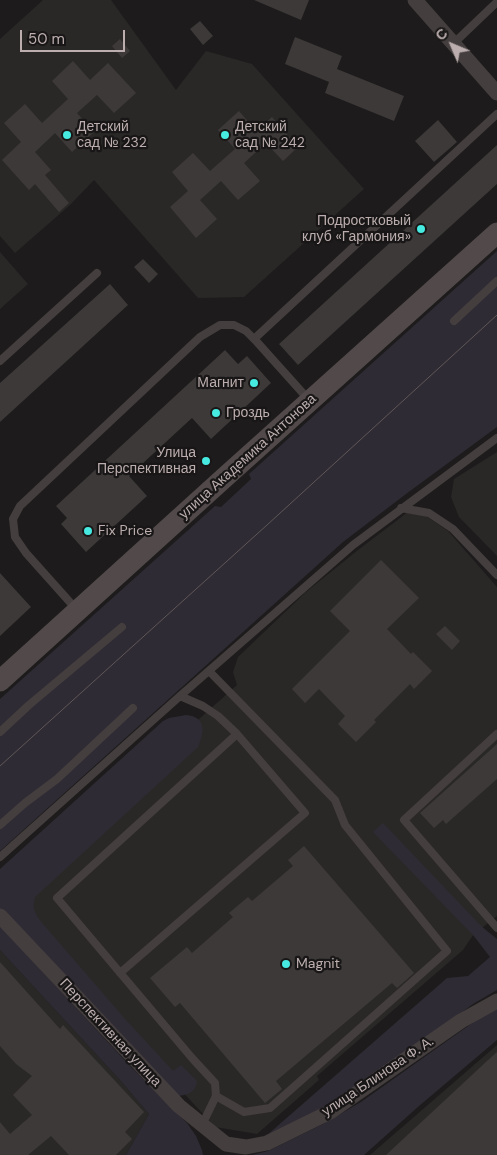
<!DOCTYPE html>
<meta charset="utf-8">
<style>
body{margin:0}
#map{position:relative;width:497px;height:1155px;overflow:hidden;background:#1d1b1b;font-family:"DM Sans",sans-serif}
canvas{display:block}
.north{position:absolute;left:427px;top:20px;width:50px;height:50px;-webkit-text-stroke:4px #181616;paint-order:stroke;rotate:315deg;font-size:14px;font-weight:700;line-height:20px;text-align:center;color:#bcaeae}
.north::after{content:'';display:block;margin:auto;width:18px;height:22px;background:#bcaeae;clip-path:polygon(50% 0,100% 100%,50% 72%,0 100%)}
.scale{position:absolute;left:20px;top:30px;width:105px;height:22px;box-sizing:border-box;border:2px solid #bcaeae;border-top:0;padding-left:6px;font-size:15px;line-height:18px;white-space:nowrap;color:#bcaeae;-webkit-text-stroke:4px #181616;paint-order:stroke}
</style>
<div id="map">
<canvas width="497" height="1155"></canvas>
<div class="north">С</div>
<div class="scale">50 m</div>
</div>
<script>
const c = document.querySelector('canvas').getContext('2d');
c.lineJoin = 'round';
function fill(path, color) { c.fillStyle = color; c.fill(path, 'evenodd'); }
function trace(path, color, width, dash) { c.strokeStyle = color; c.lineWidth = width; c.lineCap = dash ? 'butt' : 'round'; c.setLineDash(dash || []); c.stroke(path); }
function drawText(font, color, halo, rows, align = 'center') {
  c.font = font + ' "DM Sans",sans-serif'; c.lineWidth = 4.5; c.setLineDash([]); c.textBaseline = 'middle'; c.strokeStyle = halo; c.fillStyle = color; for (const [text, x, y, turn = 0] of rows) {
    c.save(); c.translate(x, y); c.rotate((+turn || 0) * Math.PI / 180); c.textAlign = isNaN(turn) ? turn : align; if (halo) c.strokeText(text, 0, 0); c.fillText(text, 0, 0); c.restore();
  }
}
fill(new Path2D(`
 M43,0H111L176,90L206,51L252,64L364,189L244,297L198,298L94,180L70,205L15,253L0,236V39Z
 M0,252L28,284L0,309Z
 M497,452V556L459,517L451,497L454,479Z
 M408,512L423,514L448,531L497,587V916L473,935L463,950L317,1076L319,1080L257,1134L215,1127L2,896L237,685L233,672L238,657L306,592L358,550Z
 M0,950L119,1079L149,1114L126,1155H0Z
 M497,1045V1155H370Z`), '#2a2827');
fill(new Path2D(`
 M497,251V427L406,494L343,542L0,851V699L215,506L221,507L251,479L249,474Z
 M186,715C206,717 205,731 198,747L35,897C31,910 36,915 43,924L125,1019L173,1071L181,1065L197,1081C196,1092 188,1095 178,1096L0,911V869L163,721L169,718Z
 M383,823L481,926L497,939V990L473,1004L350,1096L266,1136L447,978L468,976L490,957L473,935L373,832Z
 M0,926L131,1067L187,1123L196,1136L202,1150L203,1155H126L149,1114L119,1079L0,950Z
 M492,1009H497V1040L419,1106L364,1155H252L268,1151L323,1124L361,1102Z`), '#2f2b34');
fill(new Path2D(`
 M254,0H309L301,20Z
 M200,21L213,36L203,45L190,29Z
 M295,37L342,56L337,69L404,96L394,121L325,93L329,82L285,64Z
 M120,39L130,51L122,58L112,46Z
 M73,61L90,80L108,63L136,93L114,113L97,95L77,113L94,132L72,152L55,133L35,152L51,170L45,175L69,203L59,212L35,184L29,190L2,160L21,142L4,123L25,104L42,123L68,99L52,81Z
 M239,111L256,131L272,117L298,147L283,161L266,143L244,163L260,181L238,200L221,181L200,200L217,219L196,238L170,207L188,191L172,172L193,153L210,171L235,149L218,130Z
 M438,120L457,142L434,162L415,141Z
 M497,145V184L298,365L279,344Z
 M143,259L158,274L149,283L134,267Z
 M110,284L128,305L0,422V383Z
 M225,350L238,364L247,356L271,383L211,439L192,418L129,476L147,496L86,552L61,524L67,518L56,506Z
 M381,560L419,598L387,629L411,654L413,652L432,671L414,689L410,684L374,720L376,722L356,742L338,724L345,716L319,689L305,703L292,689L350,631L330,611Z
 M0,573L31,607L0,636Z
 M445,626L460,641L452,650L436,634Z
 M497,744V779L446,824L443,820L434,828L420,813Z
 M304,846L414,973L397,988L392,983L276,1081L282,1089L265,1103L180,1003L175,1007L150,978L187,947L192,953L233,917L229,913L248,897L252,901L293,866L288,860Z
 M0,962L60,1029L63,1025L144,1112L125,1132L132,1139L116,1155H69L51,1136L28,1155H0V1122L10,1134L32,1115L13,1095L32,1076L16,1064L0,1046Z
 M497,1052V1155H386L487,1061Z`), '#3c3938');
trace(new Path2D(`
 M453,44L497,2
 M454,321L497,281
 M254,339L497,114
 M0,361L97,273
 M401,508L429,513L453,529L497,575
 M76,609L26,553L15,537L13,519L20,506L200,337L220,325H234L246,331L257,342L309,400
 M209,671L335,800L345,825L447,951L270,1108L244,1112L216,1096
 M0,732L29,705L122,627
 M497,734L404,820L497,928
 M0,825L25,803L57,779L133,708
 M0,857L180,696L353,545L497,438
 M120,973L305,813L237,734L218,716L203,706L180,696
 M202,1125L216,1096L215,1083L192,1058L57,898L237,734`), '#443e3e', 8);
trace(new Path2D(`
 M415,0L497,93
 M0,916L179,1106L226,1144L246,1147L267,1143L330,1112L461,1021L497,1001`), '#443e3e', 15);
trace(new Path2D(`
 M0,681L224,478L497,233`), '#524a4a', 21);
trace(new Path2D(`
 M0,766L267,525L497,315`), '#5f5757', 1);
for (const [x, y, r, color] of [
 [67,135,5,"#46eae0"],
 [225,135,5,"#46eae0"],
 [421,229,5,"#46eae0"],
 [254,383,5,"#46eae0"],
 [216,413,5,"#46eae0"],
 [206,461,5,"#46eae0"],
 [88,531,5,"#46eae0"],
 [286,964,5,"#46eae0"]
]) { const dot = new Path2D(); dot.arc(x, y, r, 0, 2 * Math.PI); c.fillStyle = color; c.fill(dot); trace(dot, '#181616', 2); }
drawText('14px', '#bcaeae', '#181616', [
 ["Детский",77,127],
 ["сад № 232",77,143],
 ["Детский",235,127],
 ["сад № 242",235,143],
 ["Подростковый",411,221,"right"],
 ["клуб «Гармония»",411,237,"right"],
 ["Магнит",244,383,"right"],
 ["Гроздь",226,413],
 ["Улица",196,453,"right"],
 ["Перспективная",196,469,"right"],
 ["Fix Price",98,531],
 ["Magnit",296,964]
], 'left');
drawText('14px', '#bcaeae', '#181616', [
 ["улица Академика Антонова",248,457,-42],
 ["Перспективная улица",110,1033,47],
 ["улица Блинова Ф. А.",378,1077,-34]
]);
</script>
